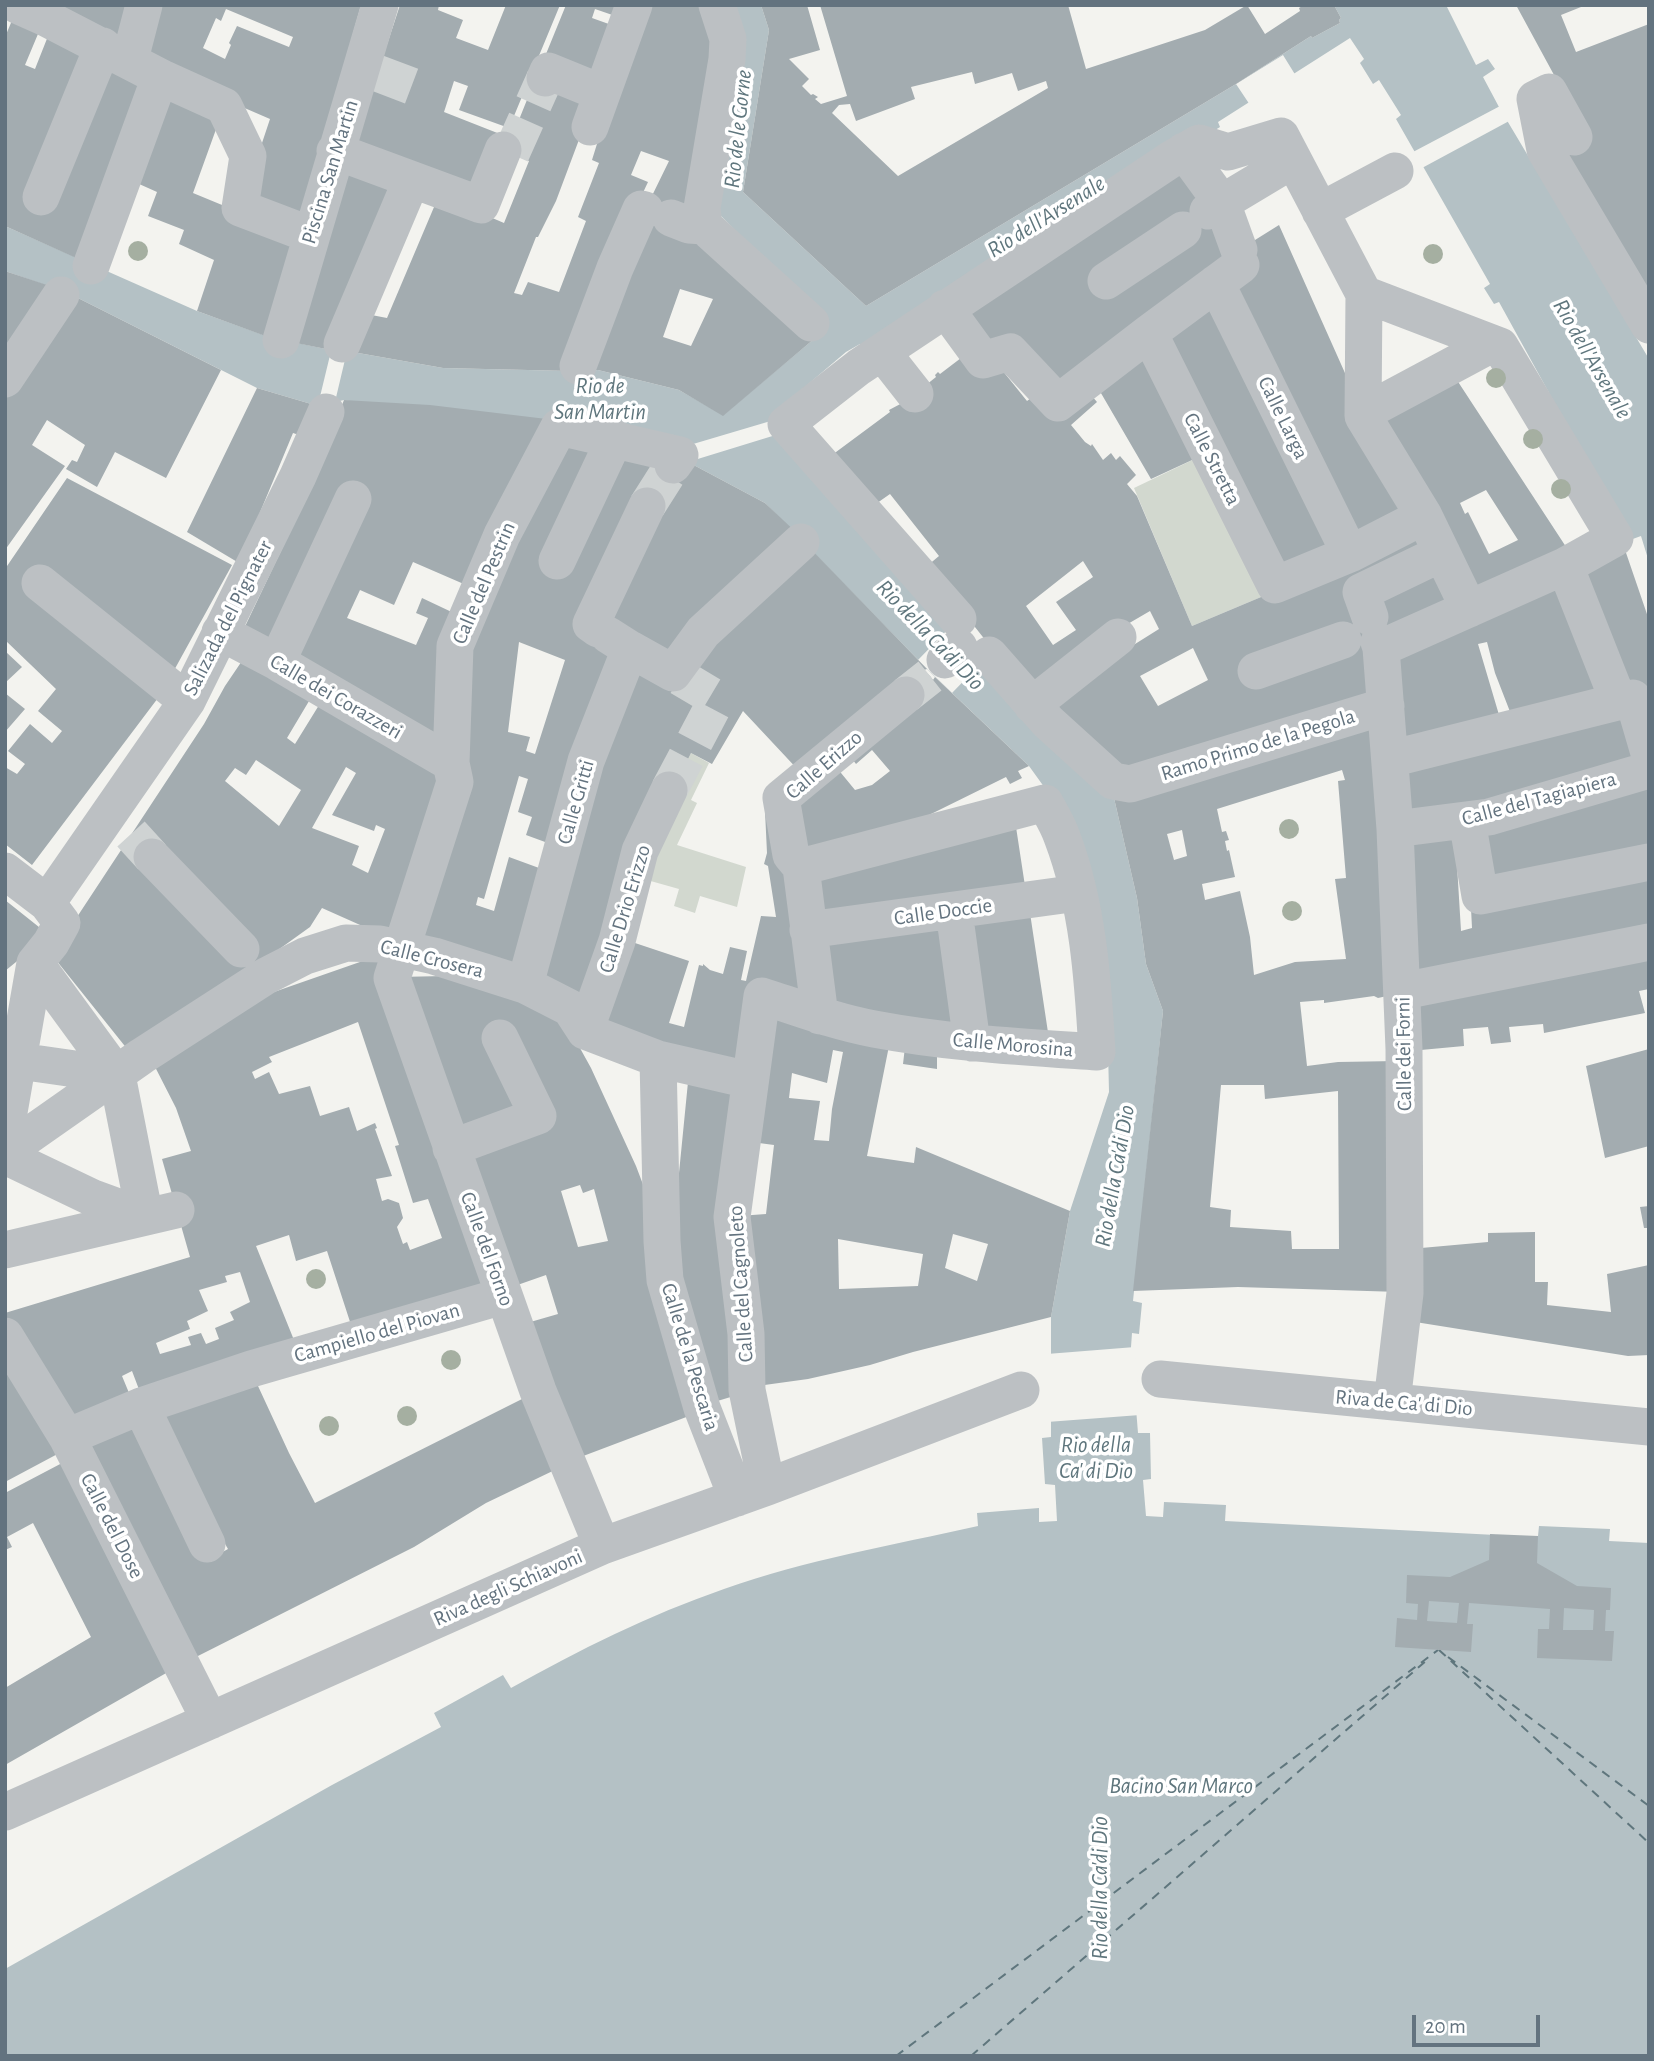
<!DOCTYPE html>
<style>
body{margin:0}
#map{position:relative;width:1654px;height:2061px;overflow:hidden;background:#f3f3ef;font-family:"Alegreya Sans",sans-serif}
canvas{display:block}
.frame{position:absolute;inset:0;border:7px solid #63737f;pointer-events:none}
.scale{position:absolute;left:1412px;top:2015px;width:128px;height:32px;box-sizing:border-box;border:4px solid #63737f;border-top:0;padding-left:9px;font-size:21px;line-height:24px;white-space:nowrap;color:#63737f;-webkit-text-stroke:5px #fff;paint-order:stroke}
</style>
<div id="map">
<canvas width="1654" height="2061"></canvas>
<div class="frame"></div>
<div class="scale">20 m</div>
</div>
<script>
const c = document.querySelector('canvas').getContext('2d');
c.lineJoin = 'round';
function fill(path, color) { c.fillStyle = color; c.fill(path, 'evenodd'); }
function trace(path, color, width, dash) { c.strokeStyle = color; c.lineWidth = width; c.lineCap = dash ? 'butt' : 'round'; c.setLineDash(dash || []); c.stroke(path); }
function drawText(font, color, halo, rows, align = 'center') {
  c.font = font + ' "Alegreya Sans",sans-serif'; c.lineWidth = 7; c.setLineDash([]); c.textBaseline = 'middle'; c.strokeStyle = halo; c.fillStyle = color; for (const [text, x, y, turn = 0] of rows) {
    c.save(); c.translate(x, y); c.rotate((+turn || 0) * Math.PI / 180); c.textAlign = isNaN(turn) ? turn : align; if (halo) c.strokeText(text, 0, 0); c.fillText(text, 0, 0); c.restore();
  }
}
fill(new Path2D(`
 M1203,455L1273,592L1192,626L1134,488Z
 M691,753L709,763L691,800L697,803L677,845L746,867L737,907L700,896L695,913L674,906L679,889L640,878L672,792Z`), '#d2d8cf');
fill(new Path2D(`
 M728,5H761L769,30L743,192L866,306L1236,84L1311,36L1312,38L1340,23L1339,20L1341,18L1334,5H1446L1476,65L1488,59L1495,69L1483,77L1499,107L1649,359V562L1641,536L1630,540L1499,302L1494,304L1484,288L1490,284L1396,119L1401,115L1379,80L1373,84L1360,63L1364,59L1350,38L1218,122L1220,127L863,349L860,344L846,352L773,414L1114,798L1137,898L1146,964L1163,1011L1133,1301L1142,1303L1139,1334L1132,1333L1131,1347L1138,1433H1150L1151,1479L1143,1480L1146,1516L1163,1517L1164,1502L1226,1505L1225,1521L1515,1536H1538L1539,1526L1610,1529L1609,1541L1649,1543V2056H5V1969L332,1785L441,1727L434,1713L503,1675L511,1688C579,1650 649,1615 724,1589C806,1560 893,1545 978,1526L977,1513L1039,1508V1522L1057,1521L1055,1485L1045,1484L1042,1438L1051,1437V1317L1070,1211L1109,1092L1107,1008L1070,834L1042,784L1029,766L932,674L765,503L688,462L344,400L318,406L257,388L68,293L5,271V226L197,311L269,337L331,350L347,351L443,368L570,371L598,370L679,390L723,415L814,339L829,324L713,208Z`), '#b4c1c5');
fill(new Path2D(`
 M1283,55L1296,76L1250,105L1236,84Z
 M1502,105L1511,120L1422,168L1413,152Z
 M332,347H348L334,406L317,409Z
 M774,420L779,434L688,462L683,447Z
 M954,623L986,658L952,693L918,660Z
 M1135,1347L1140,1415L1047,1422V1354Z`), '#f3f3ef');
trace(new Path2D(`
 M1439,1650L1649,1843
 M1448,1657L1649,1806
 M896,2056L1438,1650
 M971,2056L1427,1660`), '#5f767d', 2, [9, 7]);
fill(new Path2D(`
 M54,5H140L127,53Z
 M151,5H361L268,337L197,311L214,260L179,244L184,230L148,216L157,192L128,179L165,85L223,110L193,193L239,212L270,119L136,61ZM226,9L293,37L289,47L237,26L229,43L231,45L225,59L203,48L216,18L221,21Z
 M400,5H439L438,10L463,20L456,38L488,50L506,5H560L509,128L459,110L468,86L454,81L444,112L505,136L482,197L353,148Z
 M566,5H629L624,19L595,9L592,18L620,28L599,87L546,54Z
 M640,5H703L718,59L700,236L814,339L723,416L679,390L598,370H583L647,206L669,161L641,151L631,175L648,182L623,235L570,371L443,368L347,351L361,313L387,318L437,200L476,211L504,223L529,161L506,152L537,75L595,97L556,201L538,237H536L514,293L522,295L528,282L559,292L586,221L578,217L599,163L592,160ZM680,289L713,299L691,346L663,337Z
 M761,5H807L820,50L789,59L809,79L802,86L811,95L813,94L818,97L815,99L821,104L847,96L820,5H1068L1086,69L1205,30L1247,5L1265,34L1300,11L1299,8L1304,5H1334L1341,18L1339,20L1340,23L1312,38L1311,36L1236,84L866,306L743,192L769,30ZM972,72L975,84L1012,73L1018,91L1046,81L1048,88L898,176L832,113L839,105L850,104L856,121L915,99L911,87Z
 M1516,5H1586L1561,15L1576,52L1649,24V304L1556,145L1585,132Z
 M16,11L43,22L25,65L35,69L52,26L154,78L85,262L5,226V37Z
 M1177,164L1239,250L1279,225L1357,400L1416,514L1355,545L1226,284L1055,394L990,351L961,310Z
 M346,166L396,184L331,350L291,342Z
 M5,271L59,289L5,369Z
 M68,293L221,370L166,478L115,452L97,487L66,469L72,460L77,462L85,445L47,420L32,445L65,466L5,550V392Z
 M1208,297L1337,555L1279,579L1153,335Z
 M1146,342L1203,455L1151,479L1098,388Z
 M961,358L994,360L1027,401L1035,395L1085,388L1097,402L1071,425L1085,442L1091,446L1092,444L1103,460L1111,453L1116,460L1120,456L1136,475L1127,484L1137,496L1192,626L1273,592L1422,522L1435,548L1366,593L1440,560L1461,606L1375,644L1381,700L1138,773L1082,746L1041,703L1159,629L1150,611L1126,625L1033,695L986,641L927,566L939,556L890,494L870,508L832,455L890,412L889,410L906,401L936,377L935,375L938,372L940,374ZM1083,561L1093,577L1056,602L1076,630L1053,645L1026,606ZM1193,648L1208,680L1158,706L1140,676Z
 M1451,371L1572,556L1472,601L1367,412ZM1486,490L1518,540L1489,554L1468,512L1465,514L1460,503Z
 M257,388L318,406L305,437L293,433L239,563L187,532Z
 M344,400L430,405L555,420L473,588L413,562L394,605L360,590L347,618L416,645L428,618L416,613L422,598L458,615L445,754L274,654L240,637L289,534Z
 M561,435L688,462L765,503L800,536L673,666L622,650L556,846L526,835L532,817L518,812L528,779L519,776L484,899L478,897L476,905L494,911L509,857L550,872L522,973L411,940L460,663ZM519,642L565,660L535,754L526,751L530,737L508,732Z
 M67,478L232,565L161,694L32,865L5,844V767L17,774L25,764L8,751L30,724L52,743L62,731L38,711L56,689L5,640V569Z
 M806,544L927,669L924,670L930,676L933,680L935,677L1029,766L1018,771L1022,778L1010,784L1006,777L927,816L797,855L787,798L832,762L855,790L872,785L890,771L872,750L856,764L846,751L801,773L743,711L712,764L691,753L672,792L590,997L534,978L635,658L676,683Z
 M1623,544L1649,620V688L1623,695L1573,568Z
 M1559,574L1609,698L1514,722L1495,673L1487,642L1478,644L1502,725L1397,749L1388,653Z
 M5,651L22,667L5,683Z
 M248,652L315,691L287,738L295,744L324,697L450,771L396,941L322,908L310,927L132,1055L52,955L204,724L225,686ZM256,760L301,790L279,826L225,781L235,768L246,775ZM346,767L356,773L332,815L374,831L376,825L385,829L368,873L352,865L359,846L312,828Z
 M5,693L25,709L5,732Z
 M1622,704L1637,759L1602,770L1401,821L1396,765Z
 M1382,716L1396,994L1378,998L1374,996L1324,1003V1000L1300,1002L1307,1066L1338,1062L1397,1061L1400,1292L1238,1287L1133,1291L1163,1011L1146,964L1137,898L1114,798ZM1342,770L1345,780L1338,781L1346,878L1335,879L1346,959L1295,962L1254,975L1250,937L1240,891L1205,900L1202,884L1235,877L1229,850L1227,851L1225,841L1229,840L1226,831L1222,832L1217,809ZM1182,830L1187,856L1174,860L1167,834ZM1221,1085H1264L1265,1099L1338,1091L1339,1249H1292L1291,1231L1230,1227L1231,1210L1210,1207Z
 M1649,783V847L1496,883L1482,832Z
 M780,810L802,995L758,987L744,1069L595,1027L623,939L689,961L669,1023L684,1027L699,965L703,966V964L710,970L723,974L730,947L747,951L741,980L746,981L761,916L776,917L768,866L764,864L767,853L765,811Z
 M1016,827L1025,886L820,917L816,877Z
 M1455,832L1461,931L1472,928L1471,908L1649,871V935L1408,982L1401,836Z
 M5,900L49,935L5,971Z
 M1030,913L1049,1039L984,1035L967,922Z
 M944,930L958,1025L837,1008L824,946L830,938Z
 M1649,949V989L1639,991L1645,1013L1544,1033L1543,1024L1509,1027L1511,1042L1491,1044L1488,1027L1463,1029L1464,1046L1410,1051V997Z
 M380,955L495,1290L353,1331L327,1251L296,1261L289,1235L256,1246L298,1350L143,1400L132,1371L122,1376L134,1405L70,1431L5,1324V1313L190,1257L162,1159L191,1151L176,1108L151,1059L251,1000ZM358,1022L399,1145L395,1146L413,1203L428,1199L442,1238L410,1250L407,1242L403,1244L397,1227L403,1218L399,1203L388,1199L382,1201L376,1179L392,1176L375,1129L377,1128L375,1123L357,1131L349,1107L320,1116L310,1086L279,1094L269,1072L255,1079L252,1072L272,1062L269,1057ZM240,1272L250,1302L230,1312L234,1320L215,1328L219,1339L206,1344L201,1333L188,1337L191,1345L160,1354L156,1343L190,1329L187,1321L208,1311L199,1290L227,1282L225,1276Z
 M445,976L473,982L565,1021L591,1068L636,1166L650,1203L689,1416L570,1461L520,1325L558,1314L546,1275L506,1289L459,1153L525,1106L453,1136L397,977ZM580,1185L583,1193L594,1189L608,1241L578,1247L561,1191Z
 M768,1005L889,1046L867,1156L914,1163L916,1147L1070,1211L1051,1317L913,1352L870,1365L808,1379L750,1387L739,1216L766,1214L774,1145L759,1143ZM833,1050L843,1052L832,1109L829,1141L814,1140L820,1101L789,1098L792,1073L827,1083ZM953,1234L988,1244L977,1281L945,1268ZM838,1239L923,1254L918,1286L839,1289Z
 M905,1047L937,1051V1069L903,1064Z
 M1649,1049V1146L1605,1158L1586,1066Z
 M688,1082L740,1089L744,1393L714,1402L671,1254Z
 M1649,1206V1228H1644L1640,1207Z
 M1535,1232V1282H1548L1547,1305L1611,1312L1607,1274L1649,1265V1355L1628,1356L1409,1321L1410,1249L1488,1242V1233Z
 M5,1353L65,1450L5,1482Z
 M252,1373L289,1453L315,1503L532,1394L561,1467L486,1503L414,1547L190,1660L78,1437L138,1412L210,1559L228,1549L146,1408Z
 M64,1462L175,1668L5,1765V1688L91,1637L33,1523L7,1537L12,1547L5,1550V1493Z
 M1490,1534L1538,1536L1537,1563L1577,1586L1611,1588L1610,1610H1606L1605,1631H1614L1612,1661L1537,1658L1538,1629H1549L1550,1609L1469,1603L1467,1624H1473L1471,1652L1395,1647L1397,1618L1417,1620L1418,1604L1406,1603L1407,1575L1450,1577L1489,1560ZM1429,1601L1459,1603L1457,1623L1427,1621ZM1564,1608L1594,1610L1593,1630H1563Z`), '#a3acb0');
trace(new Path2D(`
 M377,73L427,92
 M511,154L545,78
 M647,506L673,465
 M906,695L930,676
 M669,790L717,699L680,677
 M131,834L152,857`), '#cfd3d3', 37, [37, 18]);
trace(new Path2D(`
 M17,5L44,17L160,77L224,106L248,156L240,208L311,235
 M717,5L728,39L727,59L702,208L704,226L811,323
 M130,59L144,5
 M545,78L548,71L602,93
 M590,127L634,5
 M1574,137L1549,92L1535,99L1545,150L1649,325
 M335,151L481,205L503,150
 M1184,151L1222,203L1239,250
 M41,197L103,46
 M1208,211L1293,160
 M1320,211L1395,171
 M671,218L689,225L704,226
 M91,266L160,77
 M1106,281L1183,230
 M1216,283L1350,554
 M1364,294L1363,416L1424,516L1469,609
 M945,308L983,360L1010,352L1058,403L1149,333L1241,265
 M1149,333L1275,585L1350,554L1424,516
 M281,340L380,5
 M342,344L411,181
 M882,352L915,394
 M578,366L615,268L641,209L645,210
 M5,379L61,295
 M1365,412L1492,344
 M557,561L615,438
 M1565,566L1618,700
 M40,583L187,701
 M1370,617L1361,592L1442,553
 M958,619L786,424L859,367L1173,158L1199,143L1228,152L1281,136L1364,294L1500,346L1615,538L1565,566L1381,648
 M598,629L591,624L647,506
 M220,632L277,662L451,763
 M1379,642L1381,648L1395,829L1404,1049L1405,1293L1392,1402
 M630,649L673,673L703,632L801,542
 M989,655L1048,722L1113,781L1130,784L1386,706
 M945,660L959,647
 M277,662L353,499
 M1256,671L1343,640
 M1032,705L1118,637
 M1390,759L1633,698L1649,753
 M1467,820L1480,896L1649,862
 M1395,829L1489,817L1649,770
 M152,857L241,949
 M5,871L47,903
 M954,911L972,1043
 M808,930L1078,893
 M525,985L586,761L630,649L608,635
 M1403,991L1649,942
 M820,1016L801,867L791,855L781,798L906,695
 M585,1031L617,941L640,851L669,790
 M585,1031L658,1059L749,1080
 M5,1059L117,1075
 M658,1059L662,1241L665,1280L702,1408L737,1498
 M5,1135L35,963
 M451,1148L538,1116L500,1038
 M5,1152L142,1056L266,976L305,956L346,943L380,944L434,956L525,985L570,1008L585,1031
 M5,1156L93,1198L145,1217
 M145,1217L117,1075L35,963L51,943L62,923L47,903L187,701L298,476L326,412
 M5,1250L176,1210
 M5,1336L67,1437L210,1721
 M1160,1379L1649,1427
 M141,1406L207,1544
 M67,1437L141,1406L251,1369L503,1296
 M767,1487L747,1390L746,1334L732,1217L762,996C799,1008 836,1022 874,1029C948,1043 1023,1047 1097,1052C1093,980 1088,905 1062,837C1058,825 1051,814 1045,803L801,867
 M602,1546L538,1391L392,978L455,782L451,763L455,646L502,535L559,427L680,455L673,465
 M5,1812L602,1546L767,1487L1021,1390`), '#bcc0c3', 37);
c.fillStyle = '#a5afa1';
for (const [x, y] of [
 [138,251],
 [1433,254],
 [1496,378],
 [1533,439],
 [1561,489],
 [1289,829],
 [1292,911],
 [316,1279],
 [451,1360],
 [407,1416],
 [329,1426]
]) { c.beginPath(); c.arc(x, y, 10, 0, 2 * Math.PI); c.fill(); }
drawText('21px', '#63737f', '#fff', [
 ["Piscina San Martin",330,172,-73],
 ["Calle Larga",1283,418,64],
 ["Calle Stretta",1212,459,63],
 ["Calle del Pestrin",484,583,-67],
 ["Salizada del Pignater",228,618,-63],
 ["Calle dei Corazzeri",336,697,30],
 ["Ramo Primo de la Pegola",1258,745,-17],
 ["Calle Erizzo",824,765,-41],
 ["Calle del Tagiapiera",1539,799,-15],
 ["Calle Gritti",576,802,-74],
 ["Calle Drio Erizzo",625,909,-73],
 ["Calle Doccie",943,912,-8],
 ["Calle Crosera",432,959,14],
 ["Calle Morosina",1013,1045,5],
 ["Calle dei Forni",1404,1054,-91],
 ["Calle del Forno",487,1249,70],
 ["Calle del Cagnoleto",741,1284,-94],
 ["Campiello del Piovan",377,1333,-16],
 ["Calle de la Pescaria",690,1357,73],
 ["Riva de Ca' di Dio",1404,1403,5],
 ["Calle del Dose",112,1526,63],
 ["Riva degli Schiavoni",508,1588,-24]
]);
drawText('italic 23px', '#5f767d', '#fff', [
 ["Rio de le Gorne",738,129,-84],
 ["Rio dell'Arsenale",1046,217,-32],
 ["Rio dell'Arsenale",1592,359,60],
 ["Rio de",600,386],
 ["San Martin",600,412],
 ["Rio della Ca'di Dio",930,635,46],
 ["Rio della Ca'di Dio",1115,1176,-80],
 ["Rio della",1096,1445],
 ["Ca' di Dio",1096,1471],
 ["Bacino San Marco",1181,1786],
 ["Rio della Ca'di Dio",1100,1888,-90]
]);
</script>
